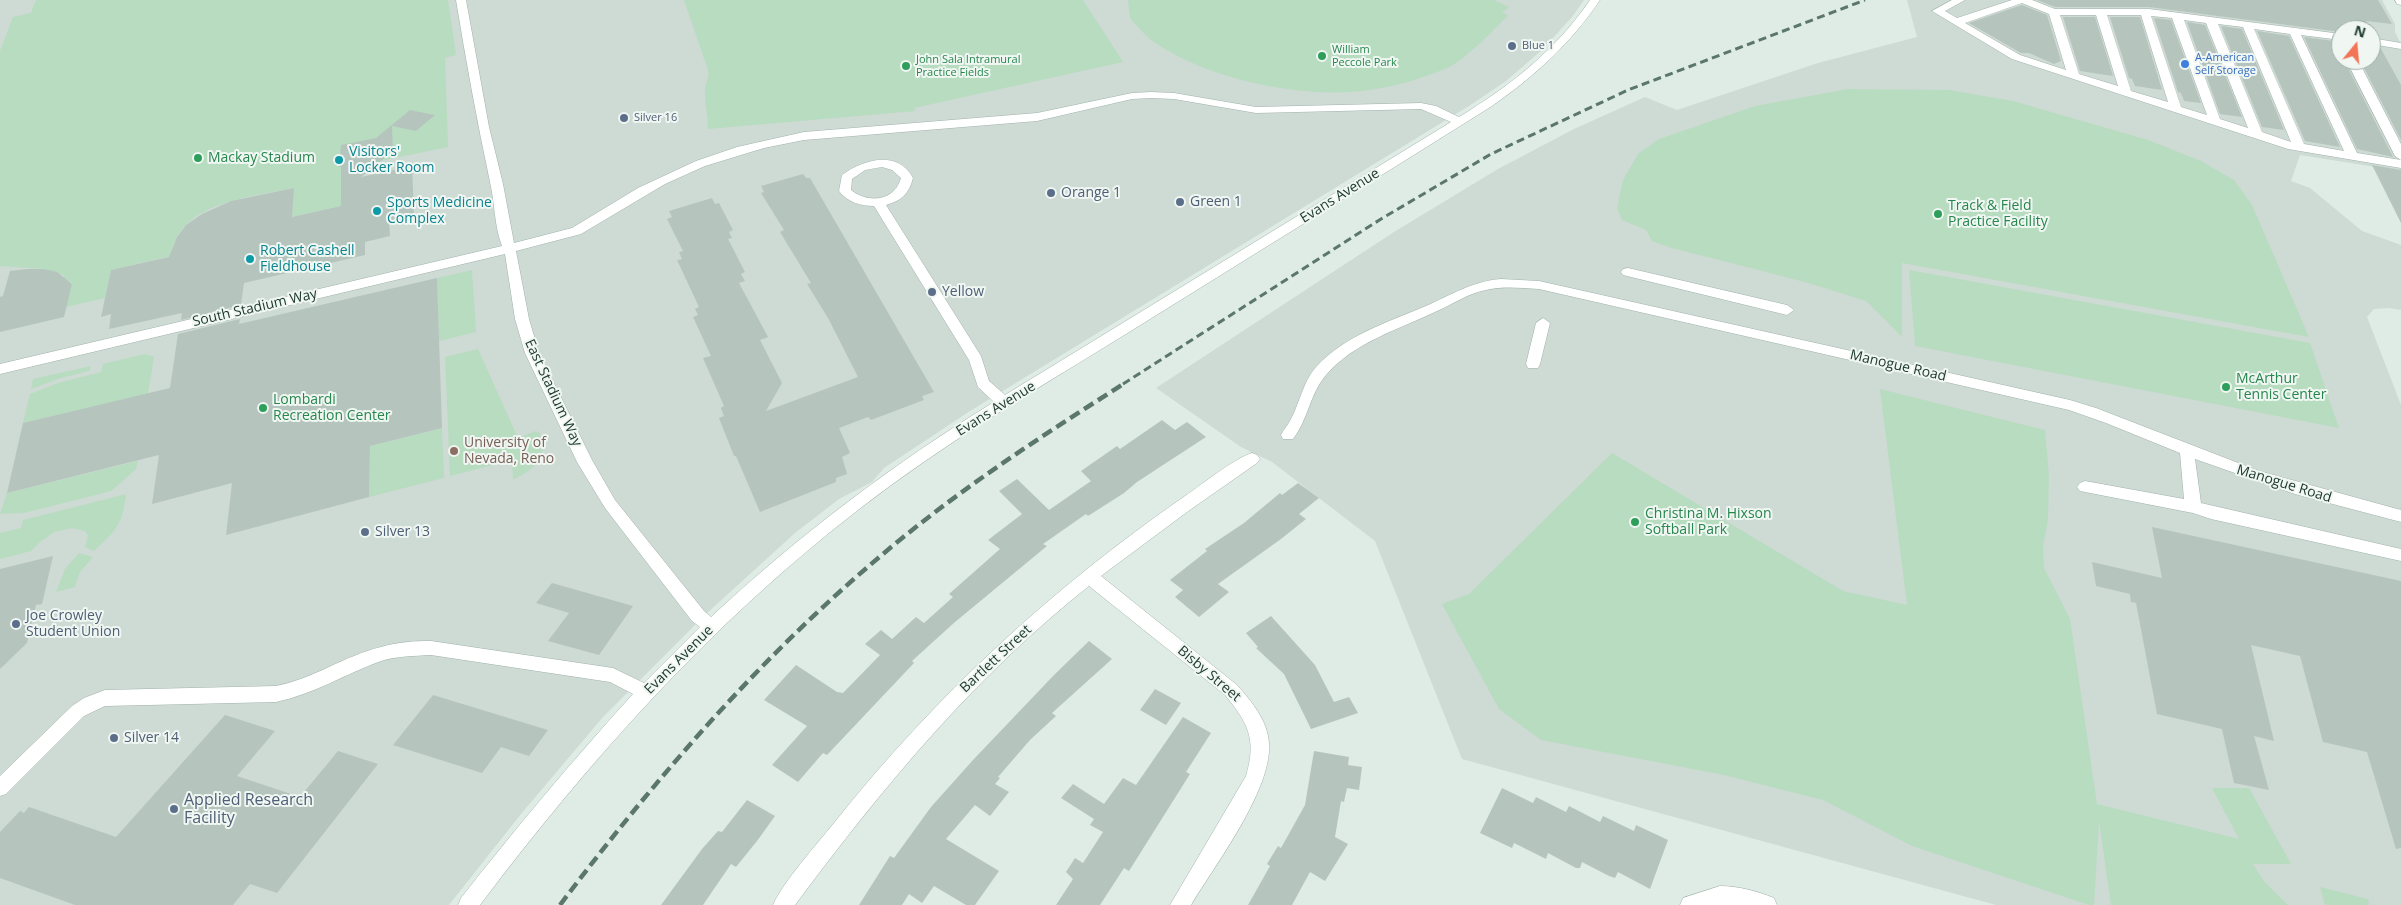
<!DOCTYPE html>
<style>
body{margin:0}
#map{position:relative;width:2401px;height:905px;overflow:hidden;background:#dfebe5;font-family:"Open Sans",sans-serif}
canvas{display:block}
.north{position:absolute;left:2331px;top:20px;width:50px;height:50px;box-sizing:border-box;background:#f0f7f3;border:1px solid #9daca6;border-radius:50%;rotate:17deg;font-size:14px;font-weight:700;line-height:20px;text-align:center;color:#203b32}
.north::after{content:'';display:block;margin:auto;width:18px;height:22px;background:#f27556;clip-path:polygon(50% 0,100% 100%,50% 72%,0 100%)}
</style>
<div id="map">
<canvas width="2401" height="905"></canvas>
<div class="north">N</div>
</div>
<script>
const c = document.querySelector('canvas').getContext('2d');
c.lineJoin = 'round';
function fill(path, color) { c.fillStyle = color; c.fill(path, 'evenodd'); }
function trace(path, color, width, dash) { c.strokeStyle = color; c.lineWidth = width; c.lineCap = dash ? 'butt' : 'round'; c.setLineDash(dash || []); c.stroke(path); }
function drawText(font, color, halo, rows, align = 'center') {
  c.font = font + ' "Open Sans",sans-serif'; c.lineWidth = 4; c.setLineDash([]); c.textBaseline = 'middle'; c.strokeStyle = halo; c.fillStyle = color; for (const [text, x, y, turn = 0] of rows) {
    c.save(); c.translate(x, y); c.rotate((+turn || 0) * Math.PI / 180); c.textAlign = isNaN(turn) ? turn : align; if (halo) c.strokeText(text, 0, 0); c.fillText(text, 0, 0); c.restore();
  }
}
fill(new Path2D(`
 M0,0H1584L1572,17L1542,50L1506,81L1469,106L970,411L884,468L872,482L839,499L795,533L706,614L603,717L521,814L449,905H0Z
 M1907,0H2382L2395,24V32L2401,44V171L2300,155L2291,181L2310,188L2362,231L2401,245V310L2389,308L2374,309L2367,317L2401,405V905H1996L1462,759L1375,541L1272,462L1241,447L1156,388L1394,232L1498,169L1574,129L1645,97L1677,110L1818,63L1917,37ZM2341,30H2371V60H2341Z`), '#cedad4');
fill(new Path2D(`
 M36,0H448L456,55L445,58L448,147L342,169L341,206L292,217L293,188C251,197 178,202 171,256L111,270L105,298L66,307L72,282L67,283L63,275L44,269L0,266V51L13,17L31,13Z
 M684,0H1083L1123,62L914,108L916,111L708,129C708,117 705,105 705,93C704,85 710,78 708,70Z
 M1128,0H1494L1509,7L1502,13L1508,15C1494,30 1463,62 1445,69C1425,77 1397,86 1376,89C1311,101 1212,81 1157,44C1147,38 1138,27 1130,18Z
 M1848,89L1949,90L2013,101L2148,140L2201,161L2234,180L2252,205L2309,337L1902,263V337L1866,301L1805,282L1672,248L1652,241L1646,230L1622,220L1617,208L1623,180L1638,154L1659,139L1755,106Z
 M472,270L476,332L439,341L437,278Z
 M1909,270L2310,343L2339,428L1915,346Z
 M478,349L518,438L536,431L540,433L543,449L539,457L542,459L527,472L513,480L512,460L450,476L445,357Z
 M145,354L154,357L148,394L23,423L30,394L58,383L101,372L103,364Z
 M91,366L89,371L61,378L31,389L33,379Z
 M1880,389L2045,430L2049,477L2048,519L2043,547L2044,568L2070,619L2097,804L2239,839L2212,788H2249L2291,864H2253L2263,880L2288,905H2111L2099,821L2094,905H2089L1912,846L1823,800L1724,775L1541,740L1499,709L1442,604L1469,594L1612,453L1843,591L1907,605Z
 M442,428L444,478L369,497L370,446Z
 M138,461L136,469L111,491L24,513L0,514L7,493Z
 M126,494C122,526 117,529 94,551L85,547L88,535L85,531L72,528L54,532L40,542L31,551L0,559V533L21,528L23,520Z
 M79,553L93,557L80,572L75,587L56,592L65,569Z
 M2320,887L2368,899L2369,905H2325Z`), '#b8dcc0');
fill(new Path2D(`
 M2037,0H2378L2392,24L2366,21L2371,30H2341V32L2149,7H2055Z
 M2022,5L2047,15L2061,61L2054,64L2029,53H2021L1969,23Z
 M2063,17H2095L2113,76L2080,71Z
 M2110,17H2140L2162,90L2135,86L2132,79L2129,78Z
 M2154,18L2171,20L2201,103L2184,101L2181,93L2178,92Z
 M2187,22L2205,25L2242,117L2220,114Z
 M2221,26L2242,29L2284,130L2262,127Z
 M2257,31L2289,36L2340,147L2305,141Z
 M2304,37L2341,42V60H2344L2393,157L2357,149Z
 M2371,46L2380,47L2401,85V140L2360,60H2371Z
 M410,110L435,115L416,131L392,126L393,151L361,177L412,166L414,216L389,222L390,236L365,242V255L244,283L241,305L181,320L182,313L109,329L111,314L101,317L111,270L169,257L177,237L186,225L202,214L231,201L294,188L292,217L341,206V167H339L341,145L376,138Z
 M2372,165L2401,170V223Z
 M803,174L806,178H810L934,392L922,396L924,400L871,420L868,417L839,428L850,453L842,457L847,474L836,478V482L760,512L736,456H734L719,418L724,416L721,408L724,406L703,358L711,356L693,317L698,315L695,309L699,307L677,260L682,259L679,252L683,251L667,219L672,217L669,211L712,198L715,204L719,203L733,230L729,232L732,238L728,239L745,272L741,274L745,281L739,283L768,337L760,340L782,383L766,411L858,377L828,318L807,284L811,283L780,232L784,230L761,193L764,192L761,186Z
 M27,269H44L57,272L72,284L64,317L0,332V297L3,296L10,271Z
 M437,278L442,428L370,446L369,497L226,535L232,483L152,504L159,455L7,493L23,423L170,388L178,334L240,319L239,324Z
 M1162,420L1175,430L1187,422L1206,437L1137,482L1124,493L1088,516L1086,514L1043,544L1047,546L955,622L912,661L914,663L827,755L823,753L798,782L772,765L807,726L764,700L796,665L837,692L843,693L880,655L865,644L881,630L892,639L916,617L924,623L953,597L949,594L1000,549L988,540L1022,514L999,491L1017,479L1049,510L1091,481L1081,471L1117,446L1120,449Z
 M1298,483L1319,498L1299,514L1306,519L1281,539L1218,584L1229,592L1199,617L1175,597L1183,590L1170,580L1207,551L1205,549L1244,523L1280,493L1282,495Z
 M2152,527L2401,581V848L2396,849L2367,752L2323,742L2300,656L2251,645L2274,741L2254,736L2269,790L2234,783L2222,729L2157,714L2136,603L2131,602L2130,594L2096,586L2092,562L2162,578Z
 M53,556L42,604L36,605L27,643L0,669V569Z
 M552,583L633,606L599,655L548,641L569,613L536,603Z
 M1271,616L1315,665L1334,702L1349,697L1358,713L1311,729L1284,674L1256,648L1258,647L1246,633Z
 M1089,641L1112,659L1052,713L1056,716L1030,740L998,777L1000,778L995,784L1009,792L990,816L975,805L946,839L999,871L975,905H966L934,886L922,903L909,894L902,905H859L890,856L894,858L931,807L973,760L1054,675Z
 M1155,689L1181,703L1166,725L1140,710Z
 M433,695L548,730L529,756L501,747L482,773L393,745Z
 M225,715L275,731L237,776L300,797L338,751L378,764L277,893L250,884L233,905H75L0,878V832L20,811L24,813L29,807L116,837Z
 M1183,717L1211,733L1186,772L1190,774L1129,871L1124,868L1100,905H1056L1073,879L1066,872L1075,858L1083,863L1103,832L1090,825L1094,819L1061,798L1073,784L1104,804L1123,778L1136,785Z
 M1314,751L1349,757L1348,765L1362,767L1359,790L1347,788L1344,802L1341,801L1335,837L1348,844L1325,881L1310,872L1292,905H1248L1270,866L1267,864L1278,846L1281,848L1305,805Z
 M1502,788L1533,803L1536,797L1566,812L1569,806L1600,822L1603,816L1634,831L1636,825L1668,840L1650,889L1618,872L1615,878L1609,876L1582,862L1580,868H1576L1548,853L1546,859L1514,843L1512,848L1480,833Z
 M747,800L775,816L757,841L736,867L731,864L703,905H661L702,849L718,831L722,832Z`), '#b5c5be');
const minor = new Path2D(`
 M456,0H466L489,127L503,184L514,243L572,228L638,188L696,161L737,147L804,132L1037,113L1132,93L1151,92L1174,93L1256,107L1421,103L1436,106L1459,117C1510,86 1556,50 1590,0H1600C1571,43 1535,76 1492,106C1371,182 1248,258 1126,334C1035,390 943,444 858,510C713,622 590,759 480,905H458L461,898C516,828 573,760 633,694L610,682L431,655C414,656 397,656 381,661C345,674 314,694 276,702L105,706L84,716L6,794L0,796V776L72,706L84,698L105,690L276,686C313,679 344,656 381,647C398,642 414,641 431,641L613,668L644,683L700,627L692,621L605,508L577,462L525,353L515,319L505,254L0,374V364L502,246C494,225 495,203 490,182C477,121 466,61 456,0ZM1151,98L1174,99L1256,113L1421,109L1451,122L1005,395L989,381L981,356L886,205C901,201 909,194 913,178C897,149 863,160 842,175L839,191C847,202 861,206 874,206L969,360L978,387L994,402C893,464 798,536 711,617L704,611L615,500L592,460L539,353L529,319L516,251L581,234L665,184L705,166L764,148L804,140L1037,121L1132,99ZM882,167L892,170L901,178C895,201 868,204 851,190L852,179L865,170Z
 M1952,0H1965L1945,11L1957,18L2012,0H2032L2055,9H2149L2341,34V40L2301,35L2357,153L2401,160V168L2288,149L2012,59L1932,11ZM2022,3L2049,14L2066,70L2020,55L1965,23ZM2060,15H2096L2118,86L2079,74ZM2107,15H2141L2168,102L2131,91ZM2151,16L2172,18L2207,115L2181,107ZM2184,20L2206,23L2248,128L2220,119ZM2218,24L2243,27L2291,142L2262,132ZM2254,29L2290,34L2344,151L2304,144Z
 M2395,0H2401V5L2397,4Z
 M2371,38L2401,43V49L2371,44Z
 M2346,60H2358L2401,144V160L2395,156Z
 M1628,268L1787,305L1794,310L1787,315L1623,275L1621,272L1623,269Z
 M1501,279L1539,281L2070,400L2096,408L2259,471L2401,510V522L2295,494L2195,459L2201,503L2401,549V561L2211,519L2193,513L2080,491L2077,487L2080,483L2085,481L2184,499L2180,453L2106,423L2069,410L1539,289C1521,288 1503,286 1486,290C1469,293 1453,304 1437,311C1400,329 1354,342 1326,375C1310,393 1308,420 1293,439H1283L1281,435C1284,429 1288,425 1291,419C1300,402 1303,382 1316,367C1344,336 1388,322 1426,306C1451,295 1473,281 1501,279Z
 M1543,318L1550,323L1540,364L1538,368H1528L1526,364L1536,323Z
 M1252,453L1257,455L1260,459L1257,463L1187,512L1101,576L1237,685C1252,702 1268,721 1269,744C1272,790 1215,865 1191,905H1170L1246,776C1257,739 1248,723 1225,695L1089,586C974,677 882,788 795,905H773C783,882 817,844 834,823C936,695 1051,589 1185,496C1203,484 1233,459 1252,453Z
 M1720,886C1738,886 1757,891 1774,898L1777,905H1680L1683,898Z`);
trace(minor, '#a2b3ac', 1);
fill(minor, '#fff');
trace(new Path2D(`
 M1123,384L1381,219L1491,154L1628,90L1865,0`), '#5a766d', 3, [8, 4.5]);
trace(new Path2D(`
 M560,905C661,771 771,645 901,539C972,481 1048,432 1125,383`), '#5a766d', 4.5, [11, 5.5]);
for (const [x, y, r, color] of [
 [1512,46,5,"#5c6f8a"],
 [1322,56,5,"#2e9e5b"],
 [2185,64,5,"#3f7fe0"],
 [906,66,5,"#2e9e5b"],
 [624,118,5,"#5c6f8a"],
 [198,158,5,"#2e9e5b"],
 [339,160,5,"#0f9aa8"],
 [1051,193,5,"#5c6f8a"],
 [1180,202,5,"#5c6f8a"],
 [377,211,5,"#0f9aa8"],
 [1938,214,5,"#2e9e5b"],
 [250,259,5,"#0f9aa8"],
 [932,292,5,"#5c6f8a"],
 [2226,387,5,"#2e9e5b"],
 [263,408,5,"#2e9e5b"],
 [454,451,5,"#8d6e63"],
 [1635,522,5,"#2e9e5b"],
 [365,532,5,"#5c6f8a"],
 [16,624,5,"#5c6f8a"],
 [114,738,5,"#5c6f8a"],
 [174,809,5,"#5c6f8a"]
]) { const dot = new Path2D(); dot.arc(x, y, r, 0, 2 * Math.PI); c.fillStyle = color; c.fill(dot); trace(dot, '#f0f7f3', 2); }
drawText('11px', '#4e5e75', '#f0f7f3', [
 ["Blue 1",1522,46],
 ["Silver 16",634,118]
], 'left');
drawText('11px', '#27864d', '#f0f7f3', [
 ["William",1332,50],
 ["Peccole Park",1332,63],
 ["John Sala Intramural",916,60],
 ["Practice Fields",916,73]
], 'left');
drawText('11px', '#366cbe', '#f0f7f3', [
 ["A-American",2195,58],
 ["Self Storage",2195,71]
], 'left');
drawText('14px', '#0d838f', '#f0f7f3', [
 ["Visitors'",349,152],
 ["Locker Room",349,168],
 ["Sports Medicine",387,203],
 ["Complex",387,219],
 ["Robert Cashell",260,251],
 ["Fieldhouse",260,267]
], 'left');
drawText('14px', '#27864d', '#f0f7f3', [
 ["Mackay Stadium",208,158],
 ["Track & Field",1948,206],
 ["Practice Facility",1948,222],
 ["McArthur",2236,379],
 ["Tennis Center",2236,395],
 ["Lombardi",273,400],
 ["Recreation Center",273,416],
 ["Christina M. Hixson",1645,514],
 ["Softball Park",1645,530]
], 'left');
drawText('14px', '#4e5e75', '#f0f7f3', [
 ["Orange 1",1061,193],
 ["Green 1",1190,202],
 ["Yellow",942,292],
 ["Silver 13",375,532],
 ["Joe Crowley",26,616],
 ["Student Union",26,632],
 ["Silver 14",124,738]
], 'left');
drawText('14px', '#203b32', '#f0f7f3', [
 ["Evans Avenue",1340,196,-32],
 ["South Stadium Way",255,308,-13],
 ["Manogue Road",1898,366,13],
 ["East Stadium Way",553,393,65],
 ["Evans Avenue",996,409,-32],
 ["Manogue Road",2284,484,17],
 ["Bartlett Street",996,659,-43],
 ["Evans Avenue",679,660,-45],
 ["Bisby Street",1209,674,40]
]);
drawText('14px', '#785e54', '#f0f7f3', [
 ["University of",464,443],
 ["Nevada, Reno",464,459]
], 'left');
drawText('16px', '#4e5e75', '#f0f7f3', [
 ["Applied Research",184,800],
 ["Facility",184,818]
], 'left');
</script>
